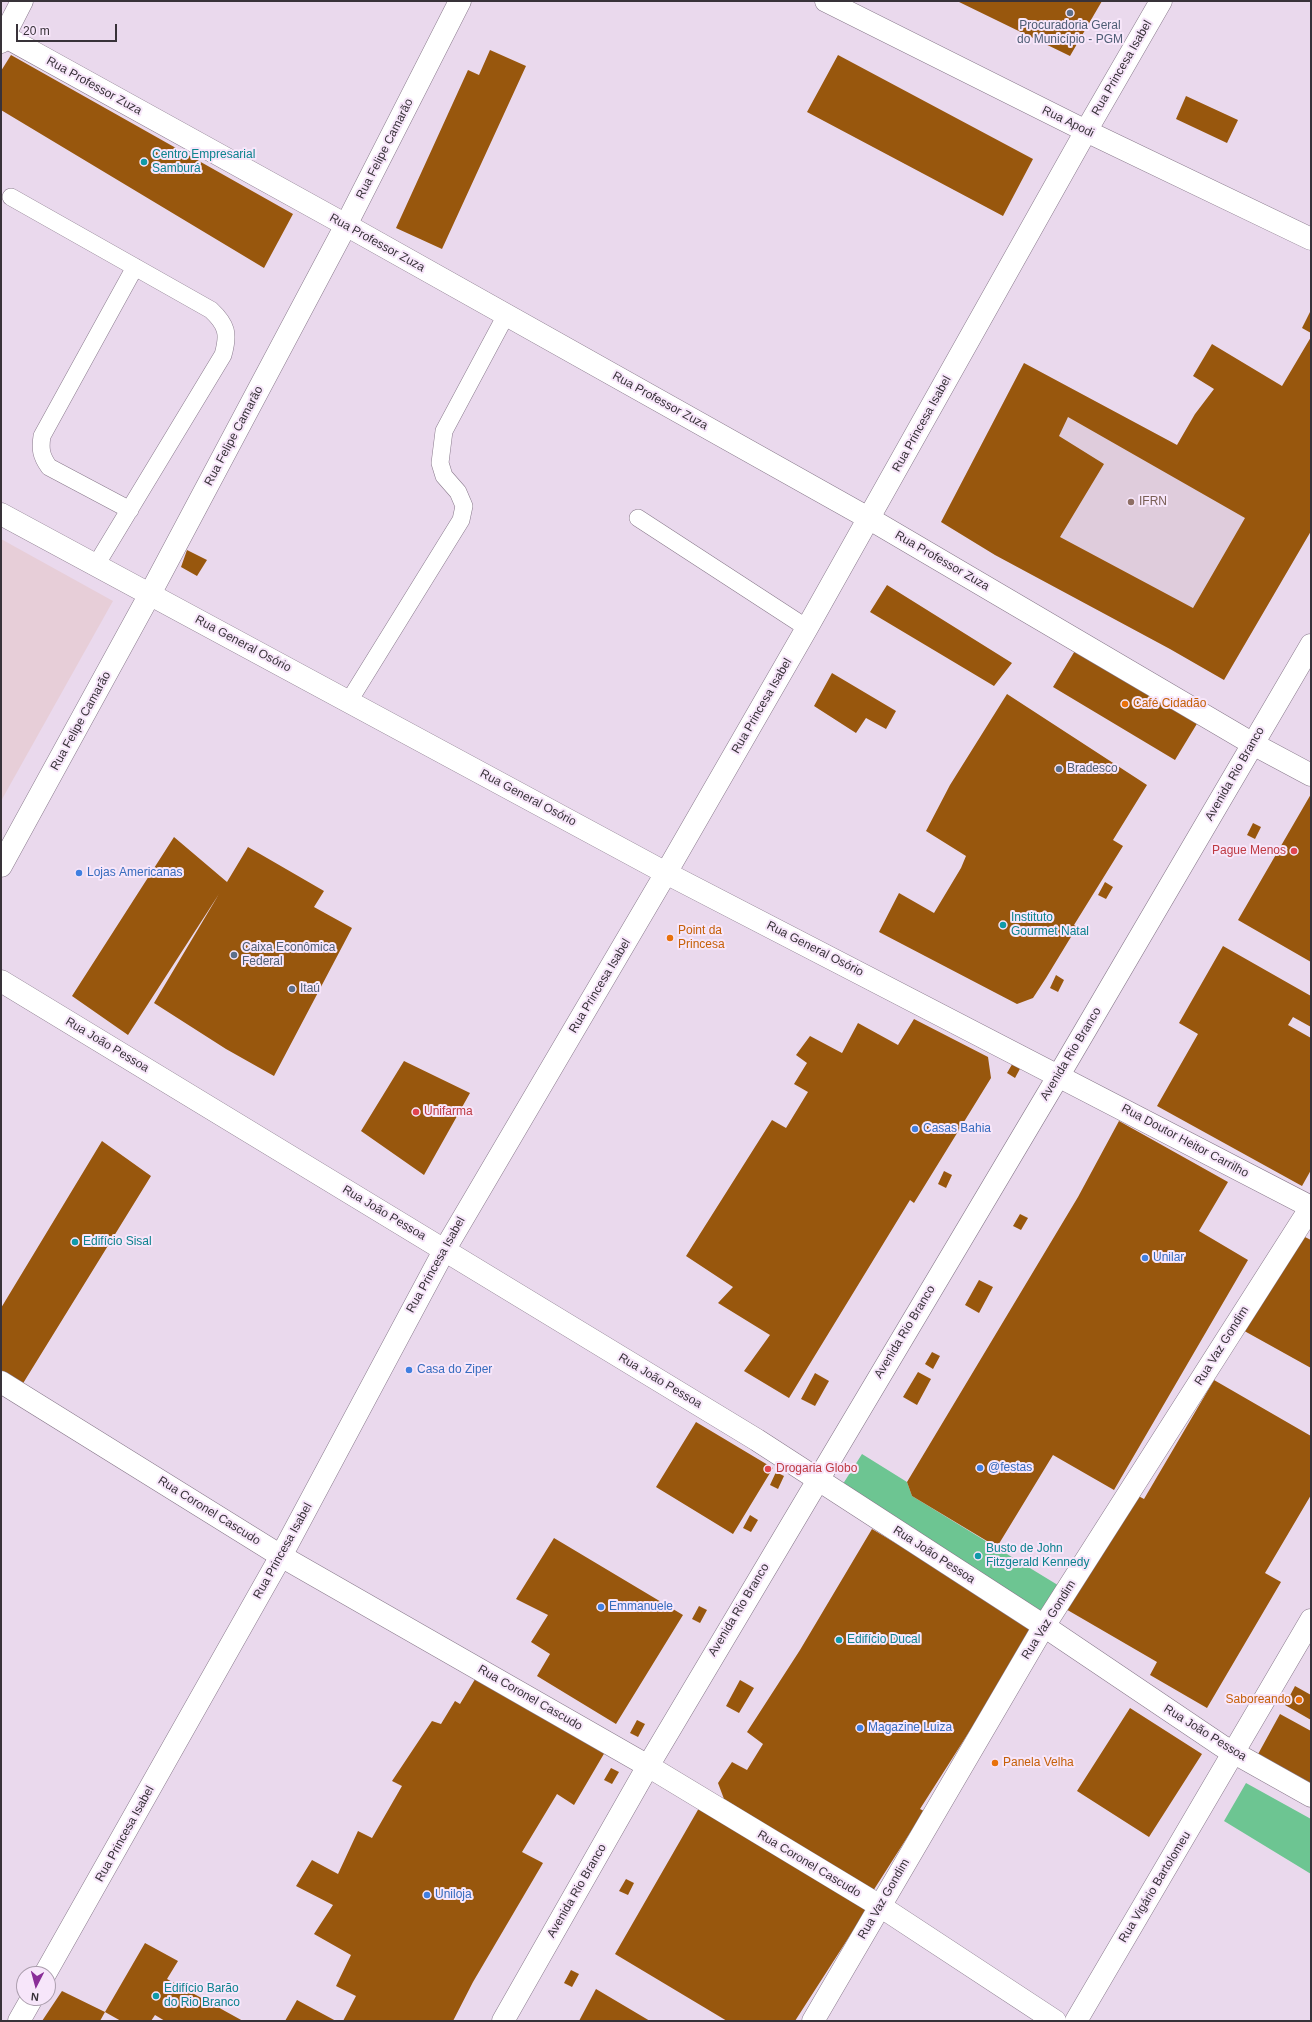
<!DOCTYPE html>
<meta charset="utf-8">
<style>
body{margin:0}
#map{position:relative;width:1312px;height:2022px;overflow:hidden;background:#ead9ed;font-family:Arial,sans-serif}
canvas{display:block}
.frame{position:absolute;inset:0;border:2px solid #383239;pointer-events:none}
.north{position:absolute;left:16px;top:1966px;width:40px;height:40px;box-sizing:border-box;background:#f7e6fa;border:1px solid #ab9ead;border-radius:50%;rotate:186deg;font-size:11px;font-weight:700;line-height:16px;text-align:center;color:#383239}
.north::after{content:'';display:block;margin:auto;width:14px;height:18px;background:#8a2e98;clip-path:polygon(50% 0,100% 100%,50% 72%,0 100%)}
.scale{position:absolute;left:16px;top:24px;width:101px;height:18px;box-sizing:border-box;border:2px solid #383239;border-top:0;padding-left:5px;font-size:12px;line-height:14px;white-space:nowrap;color:#383239;-webkit-text-stroke:3px #f7e6fa;paint-order:stroke}
</style>
<div id="map">
<canvas width="1312" height="2022"></canvas>
<div class="frame"></div>
<div class="north">N</div>
<div class="scale">20 m</div>
</div>
<script>
const c = document.querySelector('canvas').getContext('2d');
c.lineJoin = 'round';
function fill(path, color) { c.fillStyle = color; c.fill(path, 'evenodd'); }
function trace(path, color, width, dash) { c.strokeStyle = color; c.lineWidth = width; c.lineCap = dash ? 'butt' : 'round'; c.setLineDash(dash || []); c.stroke(path); }
function drawText(font, color, halo, rows, align = 'center') {
  c.font = font + ' Arial,sans-serif'; c.lineWidth = 4; c.setLineDash([]); c.textBaseline = 'middle'; c.strokeStyle = halo; c.fillStyle = color; for (const [text, x, y, turn = 0] of rows) {
    c.save(); c.translate(x, y); c.rotate((+turn || 0) * Math.PI / 180); c.textAlign = isNaN(turn) ? turn : align; if (halo) c.strokeText(text, 0, 0); c.fillText(text, 0, 0); c.restore();
  }
}
fill(new Path2D(`
 M1,539L113,601L1,801Z`), '#e7ced8');
fill(new Path2D(`
 M1024,363L1177,445L1195,414L1311,481V531L1224,680L1170,649L995,555L941,522Z`), '#dfccdc');
fill(new Path2D(`
 M862,1454L907,1482L912,1496L1061,1587L1043,1616L841,1487Z
 M1246,1783L1311,1819V1874L1224,1821Z`), '#6dc592');
fill(new Path2D(`
 M957,1H1102L1070,56Z
 M490,50L526,66L442,249L396,228L468,70L479,75Z
 M11,55L293,214L264,268L1,110V71Z
 M838,55L1033,159L1003,216L807,112Z
 M1186,96L1238,120L1227,143L1176,119Z
 M1311,310V333L1302,328Z
 M1311,337V531L1224,680L1170,649L995,555L941,522L1024,363L1177,445L1195,414L1214,389L1193,376L1212,344L1282,386ZM1068,417L1245,518L1193,608L1060,537L1104,464L1059,436Z
 M187,550L207,560L197,576L181,567Z
 M887,585L1012,663L994,686L870,612Z
 M1076,649L1198,722L1175,760L1053,687Z
 M832,673L896,711L886,729L866,718L856,733L814,706Z
 M1007,694L1147,785L1113,840L1123,846L1074,925L1077,927L1046,978L1033,998L1017,1004L879,932L899,893L934,913L961,868L966,856L926,831L950,785Z
 M1311,794V962L1238,920Z
 M1253,823L1261,827L1255,839L1247,835Z
 M174,837L227,882L248,847L324,891L314,907L352,928L274,1076L226,1049L154,1003L219,894L128,1035L72,996Z
 M1105,882L1113,887L1106,899L1098,895Z
 M1223,946L1311,996V1027L1293,1017L1288,1025L1311,1038V1170L1302,1186L1157,1106L1198,1034L1179,1023Z
 M1056,975L1064,980L1058,992L1050,988Z
 M914,1019L988,1057L991,1078L914,1203L910,1200L789,1398L744,1371L770,1335L718,1303L733,1287L686,1256L772,1120L786,1128L808,1092L794,1084L807,1063L796,1055L810,1036L842,1053L858,1023L898,1045Z
 M404,1061L470,1093L424,1175L361,1131Z
 M1014,1061L1022,1065L1015,1078L1007,1073Z
 M1119,1121L1228,1182L1199,1231L1248,1260L1114,1490L1053,1455L997,1547L912,1496L907,1482L1078,1197Z
 M102,1141L151,1176L22,1385L1,1370V1308Z
 M944,1171L952,1175L946,1188L938,1184Z
 M1020,1214L1028,1218L1021,1230L1013,1226Z
 M1297,1233L1311,1240V1368L1239,1328Z
 M979,1280L993,1287L979,1313L965,1305Z
 M932,1352L940,1356L933,1369L925,1364Z
 M918,1372L931,1379L917,1405L903,1397Z
 M815,1373L829,1381L815,1406L801,1399Z
 M1214,1380L1311,1436V1495L1265,1573L1281,1582L1207,1708L1150,1675L1157,1662L1064,1608L1131,1492L1144,1499Z
 M696,1422L773,1468L733,1534L656,1487Z
 M776,1472L784,1476L778,1489L770,1485Z
 M750,1515L758,1520L751,1532L743,1528Z
 M872,1529L1036,1627L920,1809L924,1811L873,1891L724,1799L718,1783L732,1762L747,1770L763,1744L747,1732L800,1650Z
 M554,1538L683,1615L616,1724L537,1676L550,1654L531,1642L548,1615L516,1599Z
 M699,1606L707,1610L700,1623L692,1619Z
 M477,1676L605,1752L574,1805L557,1794L522,1852L543,1863L473,1982L453,2021H343L356,1996L336,1986L351,1955L314,1934L333,1905L296,1886L312,1860L338,1874L358,1831L372,1838L402,1786L392,1781L432,1721L441,1724L455,1701L460,1704Z
 M740,1680L754,1688L739,1713L726,1706Z
 M1295,1686L1311,1695V1720L1285,1705Z
 M1130,1708L1202,1754L1149,1837L1077,1791Z
 M1280,1714L1311,1731V1787L1257,1756Z
 M637,1720L645,1724L638,1737L630,1733Z
 M611,1768L619,1772L612,1784L604,1780Z
 M699,1808L867,1909L795,2021H727L615,1954Z
 M626,1879L634,1883L628,1895L619,1891Z
 M145,1943L178,1961L167,1979L243,2021H165L155,2015L151,2021H121L105,2012L100,2021H42L62,1991L105,2012Z
 M571,1970L579,1974L572,1987L564,1983Z
 M596,1989L650,2021H579Z
 M297,2000L336,2021H285Z`), '#98570d');
const service = new Path2D(`
 M11,197L211,310C227,325 229,334 223,355L96,565
 M130,510L49,467C41,456 40,449 42,436L135,267
 M638,518L807,628
 M349,701L461,520L464,506L458,492L444,476L440,463L444,431L506,315`);
const pedestrian = new Path2D(`
 M870,519L1253,744
 M1,1382L281,1556L648,1766L880,1906L1055,2021
 M813,2021L1044,1626`);
const minor = new Path2D(`
 M4,36L346,225L870,519
 M1,42L22,1
 M1,514L666,873L1311,1207
 M1253,744L1311,775
 M1044,1626L1311,1207`);
const tertiary = new Path2D(`
 M1,866L150,594L346,225L460,1
 M1,981L757,1440L1044,1626L1222,1746L1311,1796
 M45,1974L281,1556L445,1249L666,873L807,628L1086,131L1161,1
 M19,2021L32,1998
 M1076,2021L1311,1620`);
const secondary = new Path2D(`
 M826,1L1086,131L1311,239`);
const primary = new Path2D(`
 M503,2021L648,1766L1059,1075L1311,645`);
trace(service, '#88798b', 18);
trace(pedestrian, '#88798b', 23);
trace(minor, '#88798b', 23);
trace(tertiary, '#88798b', 23);
trace(secondary, '#88798b', 23);
trace(primary, '#88798b', 23);
trace(service, '#fff', 17);
trace(pedestrian, '#fff', 22);
trace(minor, '#fff', 22);
trace(tertiary, '#fff', 22);
trace(secondary, '#fff', 22);
trace(primary, '#fff', 22);
for (const [x, y, r, color] of [
 [1070,13,4,"#5c6f8a"],
 [144,162,4,"#0f9aa8"],
 [1131,502,4,"#8d6e63"],
 [1125,704,4,"#e8710a"],
 [1059,769,4,"#5c6f8a"],
 [1294,851,4,"#e0444e"],
 [79,873,4,"#3f7fe0"],
 [1003,925,4,"#0f9aa8"],
 [670,938,4,"#e8710a"],
 [234,955,4,"#5c6f8a"],
 [292,989,4,"#5c6f8a"],
 [416,1112,4,"#e0444e"],
 [915,1129,4,"#3f7fe0"],
 [75,1242,4,"#0f9aa8"],
 [1145,1258,4,"#3f7fe0"],
 [409,1370,4,"#3f7fe0"],
 [980,1468,4,"#3f7fe0"],
 [768,1469,4,"#e0444e"],
 [978,1556,4,"#0f9aa8"],
 [601,1607,4,"#3f7fe0"],
 [839,1640,4,"#0f9aa8"],
 [1299,1700,4,"#e8710a"],
 [860,1728,4,"#3f7fe0"],
 [995,1763,4,"#e8710a"],
 [427,1895,4,"#3f7fe0"],
 [156,1996,4,"#0f9aa8"]
]) { const dot = new Path2D(); dot.arc(x, y, r, 0, 2 * Math.PI); c.fillStyle = color; c.fill(dot); trace(dot, '#f7e6fa', 1.5); }
drawText('12px', '#4e5e75', '#f7e6fa', [
 ["Procuradoria Geral",1070,26,"center"],
 ["do Município - PGM",1070,40,"center"],
 ["Bradesco",1067,769],
 ["Caixa Econômica",242,948],
 ["Federal",242,962],
 ["Itaú",300,989]
], 'left');
drawText('12px', '#383239', '#f7e6fa', [
 ["Rua Princesa Isabel",1122,68,-60],
 ["Rua Professor Zuza",94,86,29],
 ["Rua Apodi",1068,122,26],
 ["Rua Felipe Camarão",385,149,-63],
 ["Rua Professor Zuza",377,243,29],
 ["Rua Professor Zuza",660,401,29],
 ["Rua Princesa Isabel",922,424,-61],
 ["Rua Felipe Camarão",234,436,-62],
 ["Rua Professor Zuza",942,561,30],
 ["Rua General Osório",243,644,28],
 ["Rua Princesa Isabel",762,706,-60],
 ["Rua Felipe Camarão",81,721,-61],
 ["Avenida Rio Branco",1235,774,-60],
 ["Rua General Osório",528,798,28],
 ["Rua General Osório",815,949,27],
 ["Rua Princesa Isabel",600,986,-59],
 ["Rua João Pessoa",107,1045,31],
 ["Avenida Rio Branco",1071,1054,-59],
 ["Rua Doutor Heitor Carrilho",1185,1141,28],
 ["Rua João Pessoa",384,1213,31],
 ["Rua Princesa Isabel",436,1265,-61],
 ["Avenida Rio Branco",905,1332,-59],
 ["Rua Vaz Gondim",1222,1346,-58],
 ["Rua João Pessoa",660,1381,31],
 ["Rua Coronel Cascudo",209,1511,32],
 ["Rua Princesa Isabel",283,1551,-61],
 ["Rua João Pessoa",934,1555,33],
 ["Avenida Rio Branco",739,1610,-59],
 ["Rua Vaz Gondim",1049,1620,-58],
 ["Rua Coronel Cascudo",530,1698,30],
 ["Rua João Pessoa",1205,1733,32],
 ["Rua Princesa Isabel",125,1834,-61],
 ["Rua Coronel Cascudo",809,1864,31],
 ["Rua Vigário Bartolomeu",1155,1887,-59],
 ["Avenida Rio Branco",577,1891,-60],
 ["Rua Vaz Gondim",884,1899,-60]
]);
drawText('12px', '#0d838f', '#f7e6fa', [
 ["Centro Empresarial",152,155],
 ["Samburá",152,169],
 ["Instituto",1011,918],
 ["Gourmet Natal",1011,932],
 ["Edifício Sisal",83,1242],
 ["Busto de John",986,1549],
 ["Fitzgerald Kennedy",986,1563],
 ["Edifício Ducal",847,1640],
 ["Edifício Barão",164,1989],
 ["do Rio Branco",164,2003]
], 'left');
drawText('12px', '#785e54', '#f7e6fa', [
 ["IFRN",1139,502]
], 'left');
drawText('12px', '#c56008', '#f7e6fa', [
 ["Café Cidadão",1133,704],
 ["Point da",678,931],
 ["Princesa",678,945],
 ["Saboreando",1291,1700,"right"],
 ["Panela Velha",1003,1763]
], 'left');
drawText('12px', '#be3a42', '#f7e6fa', [
 ["Pague Menos",1286,851,"right"],
 ["Unifarma",424,1112],
 ["Drogaria Globo",776,1469]
], 'left');
drawText('12px', '#366cbe', '#f7e6fa', [
 ["Lojas Americanas",87,873],
 ["Casas Bahia",923,1129],
 ["Unilar",1153,1258],
 ["Casa do Ziper",417,1370],
 ["@festas",988,1468],
 ["Emmanuele",609,1607],
 ["Magazine Luiza",868,1728],
 ["Uniloja",435,1895]
], 'left');
</script>
